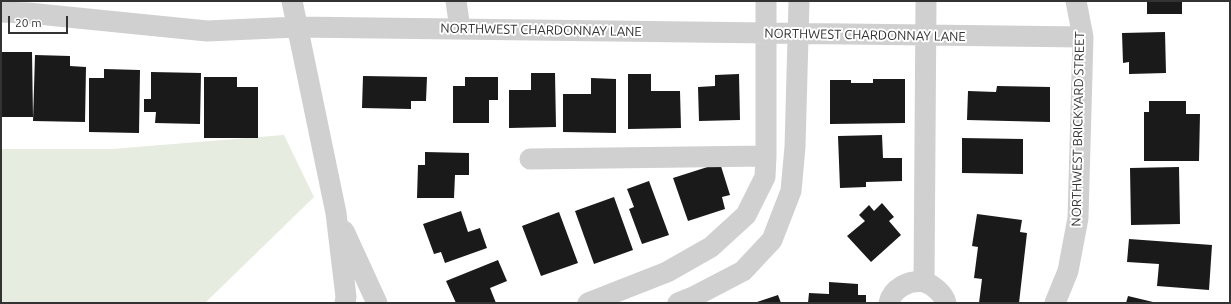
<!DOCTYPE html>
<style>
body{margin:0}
#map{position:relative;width:1231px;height:304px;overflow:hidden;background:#fff;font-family:Ubuntu,sans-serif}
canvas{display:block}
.frame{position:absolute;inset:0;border:2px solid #333;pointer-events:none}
.scale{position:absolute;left:8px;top:16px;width:60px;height:18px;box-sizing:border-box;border:2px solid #333;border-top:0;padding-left:5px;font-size:12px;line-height:14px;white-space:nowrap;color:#333;-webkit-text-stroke:3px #fff;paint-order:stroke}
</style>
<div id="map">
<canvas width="1231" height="304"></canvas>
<div class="frame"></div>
<div class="scale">20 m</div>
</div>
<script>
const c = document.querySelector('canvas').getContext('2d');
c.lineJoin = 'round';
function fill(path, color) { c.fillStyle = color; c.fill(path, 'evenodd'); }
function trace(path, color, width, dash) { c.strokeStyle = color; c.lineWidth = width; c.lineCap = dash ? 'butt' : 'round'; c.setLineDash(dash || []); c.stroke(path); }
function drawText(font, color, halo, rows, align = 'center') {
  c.font = font + ' Ubuntu,sans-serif'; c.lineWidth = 4; c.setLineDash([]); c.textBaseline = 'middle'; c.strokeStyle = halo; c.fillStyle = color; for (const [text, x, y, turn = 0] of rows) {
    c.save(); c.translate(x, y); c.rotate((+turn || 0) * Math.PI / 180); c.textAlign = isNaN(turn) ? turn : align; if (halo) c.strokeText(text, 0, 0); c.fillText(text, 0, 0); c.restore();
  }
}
fill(new Path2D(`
 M284,135L314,197L205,303H1V149H112Z`), '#e6ecdf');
fill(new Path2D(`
 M1147,1H1182V14H1147Z
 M1165,32L1166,73L1129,74V62L1123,63L1122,33Z
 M1,52H32L33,117H1Z
 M35,55L70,56V66L86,67L85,122L33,121Z
 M104,69L140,70L139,133L89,132V78H104Z
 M151,72L201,73L200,124L155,123L156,112H144V99H151Z
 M531,73H555L556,127L509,128V90H531Z
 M628,74H651V91H680L681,128L628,129Z
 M739,74L740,120L699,121L698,87L715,86V75Z
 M363,76L427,77L426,101H411V109L362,108Z
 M204,77H237V87H258V138H204Z
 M465,77H498V100H489V123H453V86H465Z
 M591,78L616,79V133L563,132V94H591Z
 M873,79H905V123L830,124V80H851V83H873Z
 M997,86L1050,87V122L967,120L968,91L996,92Z
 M1149,101H1186V114H1200L1199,161H1144V112H1149Z
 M882,135L883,158H902V181L866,182V187L840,188L838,136Z
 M962,138L1023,139V174L962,173Z
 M425,152L469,153V175H455L454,198H417L418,165H425Z
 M720,163L730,195L722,197L725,209L688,221L673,178Z
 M1179,167L1180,224L1131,225L1130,168Z
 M649,181L669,235L642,244L629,209L634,207L627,189Z
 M614,197L633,250L594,264L575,211Z
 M882,203L894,217L889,221L901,235L871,262L847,236L865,221L859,215L869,205L874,211Z
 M461,211L468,232L480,228L487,248L445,263L441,252L434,254L423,224Z
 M559,212L578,263L541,276L522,226Z
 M977,214L1022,220L1020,232L1027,233L1019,303H979L982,279L974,278L978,247L972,246Z
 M1129,239L1212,245L1209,290L1157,286L1159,264L1127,262Z
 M498,260L507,281L490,288L496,303H456L446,281Z
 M829,282L858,284V295H866V303H808L809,293L829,294Z
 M778,295L781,303H754Z
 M1128,296L1153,302L1152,303H1126Z`), '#1a1a1a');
trace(new Path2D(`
 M292,1L336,213L346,297L345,303
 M456,1L460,29
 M1,12L28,13L207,31L297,27L1083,37
 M530,159L766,156
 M344,231L377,303
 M924,282L926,1
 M588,303L667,272L711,247L746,215L765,177L766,156V1
 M678,303L693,297L743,271L772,240L791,191L795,147L799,1
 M889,303C892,289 909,279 924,282C932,284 944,294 946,303
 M1055,303L1068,271L1078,218L1083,37L1076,1`), '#d0d0d0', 21);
drawText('13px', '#333', '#fff', [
 ["NORTHWEST CHARDONNAY LANE",541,30,1],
 ["NORTHWEST CHARDONNAY LANE",865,35,1],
 ["NORTHWEST BRICKYARD STREET",1078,129,-89]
]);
</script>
